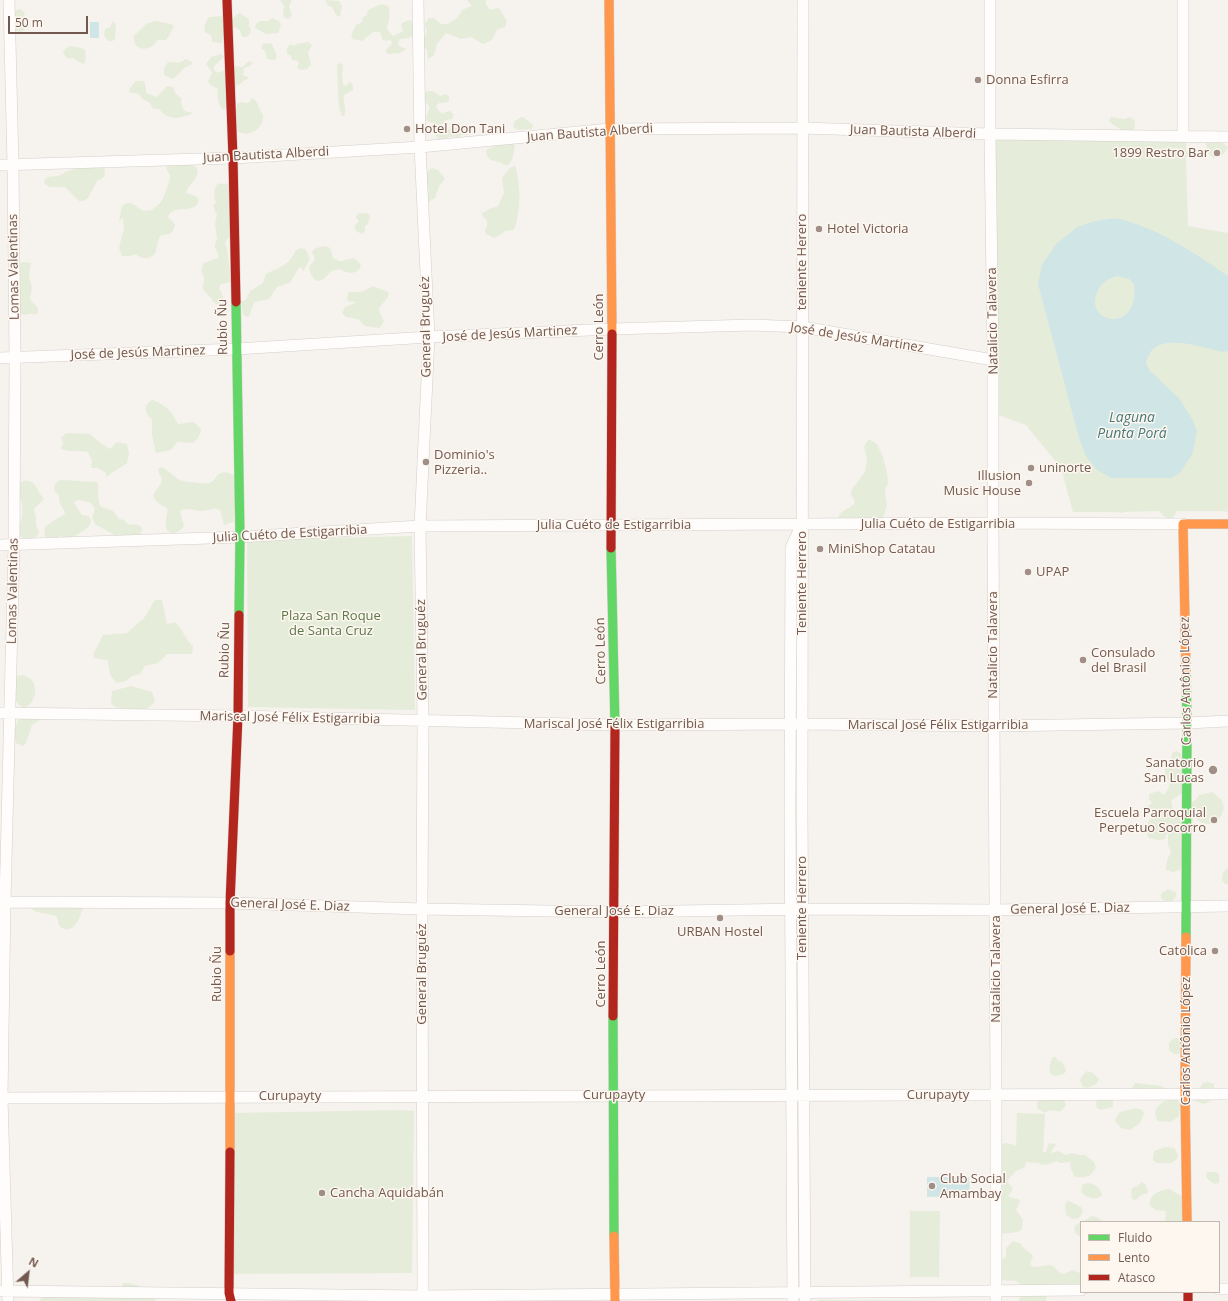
<!DOCTYPE html>
<meta charset="utf-8">
<style>
body{margin:0}
#map{position:relative;width:1228px;height:1301px;overflow:hidden;background:#f6f2ee;font-family:"Open Sans",sans-serif}
canvas{display:block}
.legend{position:absolute;left:1080px;top:1221px;width:140px;height:72px;box-sizing:border-box;background:#fdf7f0;border:1px solid #c5b8b0;margin:0;padding:5px 7px;list-style:none;font-size:12px;color:#725950}
.legend li{display:flex;align-items:center;gap:8px;height:20px}
.legend b{width:20px;border:1px solid #c5b8b0}
.north{position:absolute;left:8px;top:1253px;width:40px;height:40px;-webkit-text-stroke:3px #fdf7f0;paint-order:stroke;rotate:28deg;font-size:11px;font-weight:700;line-height:16px;text-align:center;color:#725950}
.north::after{content:'';display:block;margin:auto;width:14px;height:18px;background:#725950;clip-path:polygon(50% 0,100% 100%,50% 72%,0 100%)}
.scale{position:absolute;left:8px;top:16px;width:80px;height:18px;box-sizing:border-box;border:2px solid #725950;border-top:0;padding-left:5px;font-size:12px;line-height:14px;white-space:nowrap;color:#725950;-webkit-text-stroke:3px #fdf7f0;paint-order:stroke}
</style>
<div id="map">
<canvas width="1228" height="1301"></canvas>
<ul class="legend">
<li><b style="height:5px;background:#63d668"></b>Fluido</li>
<li><b style="height:5px;background:#ff974d"></b>Lento</li>
<li><b style="height:5px;background:#b3261e"></b>Atasco</li>
</ul>
<div class="north">N</div>
<div class="scale">50 m</div>
</div>
<script>
const c = document.querySelector('canvas').getContext('2d');
c.lineJoin = 'round';
function fill(path, color) { c.fillStyle = color; c.fill(path, 'evenodd'); }
function trace(path, color, width, dash) { c.strokeStyle = color; c.lineWidth = width; c.lineCap = dash ? 'butt' : 'round'; c.setLineDash(dash || []); c.stroke(path); }
function drawText(font, color, halo, rows, align = 'center') {
  c.font = font + ' "Open Sans",sans-serif'; c.lineWidth = 3; c.setLineDash([]); c.textBaseline = 'middle'; c.strokeStyle = halo; c.fillStyle = color; for (const [text, x, y, turn = 0] of rows) {
    c.save(); c.translate(x, y); c.rotate((+turn || 0) * Math.PI / 180); c.textAlign = isNaN(turn) ? turn : align; if (halo) c.strokeText(text, 0, 0); c.fillText(text, 0, 0); c.restore();
  }
}
fill(new Path2D(`
 M280,0H292L289,6L292,15L289,19L285,18L283,15L284,6Z
 M325,0L339,1L342,6L340,16L338,17L335,13L332,7L328,5Z
 M467,0H486V4L490,10L499,8L507,21L505,27L497,30L492,40L483,44L471,37L461,39L446,33L437,44L434,55L428,59L427,50L423,47L422,39C429,33 426,30 425,23L429,18H434L441,24H448L457,18L462,10L472,6Z
 M381,4L388,6C392,14 388,21 387,29L393,36L403,31L401,25L402,23L409,20L415,23V35L409,38L401,39L398,42L399,46L406,49L400,53L387,54L386,50L392,44L391,40C380,42 384,41 380,32H373L362,41L353,39L351,35L356,25L362,22L363,17L367,15L368,10Z
 M20,9L24,12L26,26L24,30L21,32L14,30V11Z
 M240,13L249,19V26L251,30L250,34L247,37H242L240,30L234,27L221,43L212,42L211,35L205,32C203,27 206,21 209,17L223,16L233,19L237,14Z
 M272,18L279,21L281,25L278,33L266,34L255,28C256,20 262,21 268,21Z
 M113,21L116,24L115,39C110,44 107,40 104,35L105,29L110,27Z
 M155,21L171,24L174,26L170,34L166,40H158C155,43 153,47 148,48C139,51 133,45 134,36L146,24Z
 M308,42L312,45L308,52L311,65L307,69L300,70L297,68L299,63L298,61L292,60L291,56L287,54V48L290,44L295,46L297,44Z
 M270,43L272,44L277,56L275,60L267,59L265,51L261,48L263,44Z
 M71,46L82,48L85,50L86,59L84,64L77,61L73,58L69,59L65,56L63,52L66,48Z
 M221,54L224,57L214,66V70L218,73L233,66L242,67L249,61L253,63L250,66L244,68L243,75L248,77V79C243,79 242,85 237,85L225,109L223,110C218,105 217,96 218,89L210,85L208,81L212,73L210,69L206,64L211,57Z
 M186,59L192,62V64L184,68L178,75L172,79L164,75V68L168,62H173L179,63Z
 M340,63L343,65L342,75L343,84L346,86L349,82H351L353,86V90L344,95C342,103 348,108 344,116H342L339,107L337,66L338,64Z
 M136,81H143L145,83L146,93L157,97L167,86L173,87L176,94L181,98C182,106 181,112 191,112L192,114C178,118 170,122 159,109H153L150,103L142,99L139,94L129,92L130,88Z
 M427,91H432L440,96L445,94L449,96V101L448,102L439,103L436,107L440,112L444,114L445,112L450,111L454,115L452,119L446,120L441,126L427,121L426,117L430,107L424,101V95Z
 M252,98C257,100 258,105 260,110C261,112 262,113 263,116C265,125 252,137 242,133C239,133 237,130 234,128L237,104L241,102L248,103Z
 M521,117H523L533,125L532,129L518,130L513,127L515,121Z
 M1111,117L1124,119L1130,117L1135,121L1134,130L1131,132H1124C1119,127 1113,126 1109,121Z
 M457,128L462,130L468,128L471,130L467,135H461L459,137H449L442,141C438,139 435,137 436,133C442,129 450,130 457,128Z
 M993,137L1186,140V150L1189,153L1186,158L1188,226L1228,233V512L1222,511H1177L1173,518C1167,519 1163,517 1160,511L1124,512L1122,513L1118,512H1073L1061,468L1026,425L996,414Z
 M1209,140L1221,142L1228,147C1225,154 1221,157 1214,158L1208,153L1206,144Z
 M497,143H513L515,147L512,160L508,165H504C496,158 489,165 486,151C489,147 493,149 497,143Z
 M184,161L197,168L198,172C196,181 188,185 186,193L196,196L199,200C195,214 181,205 170,213L168,217L175,224C174,233 169,235 161,235C155,243 160,256 147,258C143,259 139,257 136,254L130,256H122L119,248L124,228L123,218L119,221L122,206L126,203H131L143,211L152,210C155,207 157,206 160,203C163,200 171,180 170,176C169,173 167,171 166,167L169,164Z
 M103,165C106,173 106,178 97,181L88,198L84,201H79L65,187H50L45,184L44,180L48,177L58,176L68,171L82,167Z
 M515,165C521,186 521,211 514,230L505,231L502,234L494,238L486,234L485,229L487,226V221L481,214L489,209L498,206L504,193L502,178L509,169Z
 M432,168L438,170L445,179L439,186L435,198L428,202L427,201C426,196 430,191 428,186L425,184C425,177 425,172 432,168Z
 M218,183L222,184L233,183L231,237L227,239L225,244L227,248L231,282L221,284L219,288L225,301L222,305C214,305 213,300 208,295C206,292 203,291 203,287C202,282 204,286 204,281C205,273 198,273 204,263L218,258V253L215,248V244L217,239L215,224L217,215L213,206L216,202C213,196 214,189 218,183Z
 M359,213L369,214L370,217L368,224L365,226V231L362,234L356,231L354,227L359,221L356,218V216Z
 M326,246L330,248L333,258C335,259 337,260 339,261C347,262 354,252 361,266C357,275 347,274 340,269L331,271C326,276 324,281 316,281C312,278 308,270 310,265C312,263 314,261 315,259L312,252C315,247 321,247 326,246Z
 M301,248L306,250L310,259L303,272L302,267L298,269L291,282L277,287L269,299L255,302C251,307 252,312 248,317L243,315L241,301L246,300L250,291L263,283L266,274C282,266 288,266 296,250Z
 M23,262L31,263L29,276L32,288L30,298L31,301L38,308V313C33,315 30,313 24,315L20,313L19,264Z
 M373,286L388,292L389,294C384,308 373,303 384,321L380,328L365,326L358,319L346,317L342,313L345,307L355,303V301L350,302L347,300L348,293L350,292H362Z
 M152,400C158,401 171,410 173,415C175,419 176,421 178,424L194,422L201,429C201,434 196,444 190,443C184,443 182,441 177,442L171,450L156,453L152,435V419C144,413 143,405 152,400Z
 M69,433L90,434L102,444L110,449L117,442L127,444L129,453L127,463L106,477V473L98,468H91L92,461L88,452L78,451H68L61,449L63,443L61,438L65,434Z
 M869,439L877,444L883,457L887,473L888,483L885,490L887,506L882,521H838C838,509 850,511 855,502L851,494L852,489L865,472L867,459L864,446Z
 M162,467C168,471 173,475 178,479C182,482 204,484 209,483C213,482 214,480 216,477C223,468 231,474 239,478L233,522L224,525L220,510C214,507 210,510 203,511C195,512 189,506 180,511L184,526C180,532 169,538 166,527C164,520 169,514 167,508C160,504 155,502 153,495L161,483L162,478L159,474L158,469Z
 M63,480L97,482C100,490 96,500 101,507L113,511L119,519L124,520L127,524L139,525L142,528L141,533L137,536L118,537L95,524L92,518L95,509L91,503L79,500L75,501L74,503L82,515L89,516L91,520C91,522 90,525 89,526C87,529 71,539 67,539C65,538 63,537 61,536C59,537 57,538 55,539C46,542 43,534 45,527C51,522 57,518 64,515L65,512L60,504L59,496L54,490L55,485L58,481Z
 M23,481C36,479 36,490 44,499L34,509V511L36,516V524L39,533L34,539H24L18,534L19,523L21,521C23,514 22,509 22,503L20,499L19,484Z
 M412,536L415,710L248,707L247,540Z
 M155,600H162L167,624L175,622C183,629 186,641 193,646L192,654H167L158,663L145,666L140,674L132,676L126,681L117,683L110,675L108,660L94,658V653L103,635L127,633L144,618Z
 M23,675L31,679C39,689 35,702 25,708C11,703 13,689 13,677Z
 M131,686L152,692L155,700L153,704L145,710L118,708L111,704L112,691Z
 M20,717L43,718L32,725L26,743L23,746L16,743C12,735 15,725 20,717Z
 M1177,751L1181,754L1180,762L1177,766L1184,772L1182,793L1171,801L1173,810L1180,813C1185,808 1197,800 1199,795L1213,792C1215,795 1220,798 1222,801C1224,805 1224,810 1222,814C1216,826 1206,827 1195,818L1192,821L1180,870L1173,872L1166,870L1167,860L1171,852L1168,845V834H1166L1165,839L1158,840L1149,838L1147,834L1148,822L1153,817L1146,812V807L1152,803L1149,799V794L1158,791L1164,795C1176,781 1164,780 1165,771C1165,767 1168,765 1170,762C1171,759 1171,756 1173,752Z
 M1226,869H1228V884H1225L1222,880L1223,873Z
 M1168,889L1176,892C1177,896 1174,901 1170,902C1165,901 1160,900 1161,894Z
 M28,905L83,907C81,915 75,933 64,929C62,928 60,927 59,925C58,922 58,919 56,916C48,913 32,914 28,905Z
 M1177,1038H1182L1179,1054H1174L1169,1050V1043L1173,1039Z
 M1053,1057H1056L1058,1061L1062,1062L1066,1070L1064,1074L1055,1076L1051,1074C1048,1067 1050,1063 1053,1057Z
 M1087,1071L1093,1073L1099,1079L1096,1084L1088,1088L1083,1087L1080,1080L1082,1076Z
 M1208,1082L1214,1084V1099L1204,1104L1195,1101L1192,1098L1197,1089H1199L1203,1083Z
 M1135,1083L1161,1086L1165,1088V1093L1131,1089Z
 M1063,1097L1066,1105L1061,1111C1055,1112 1050,1108 1045,1113L1038,1109L1037,1104L1039,1099Z
 M1113,1098V1107L1102,1110L1097,1108L1096,1103L1098,1099Z
 M1172,1099H1177L1180,1104L1179,1116L1171,1122L1158,1121C1150,1109 1161,1101 1172,1099Z
 M1135,1108L1142,1110L1144,1114L1140,1123L1130,1130L1121,1128L1115,1121C1119,1108 1126,1112 1135,1108Z
 M400,1110L414,1111L412,1273L231,1274L232,1113Z
 M1017,1113L1045,1114L1043,1152H1046L1049,1143L1056,1144L1055,1146L1051,1152L1052,1153L1058,1151L1066,1155L1072,1153L1078,1155H1085L1094,1162L1096,1167C1091,1177 1086,1178 1075,1177L1071,1169L1070,1162L1060,1163L1056,1161L1050,1164L1041,1165L1039,1163L1025,1162L1026,1163L1025,1167L1016,1171L1007,1181L1013,1189L1008,1196L1012,1198L1018,1199L1020,1201L1016,1210L1023,1220L1022,1229L1018,1232L1000,1234L999,1145C1005,1142 1010,1143 1016,1146Z
 M1165,1147L1174,1148L1178,1154L1177,1159L1171,1163H1157L1153,1160L1154,1151Z
 M1208,1172H1215L1219,1174V1183L1215,1184C1211,1182 1205,1179 1206,1173Z
 M1141,1182L1145,1184L1148,1191V1193L1141,1195L1136,1200L1132,1199L1131,1192L1132,1188L1138,1186Z
 M1088,1183C1096,1184 1100,1188 1102,1195C1096,1201 1086,1198 1081,1192L1082,1185Z
 M1170,1189L1177,1194L1186,1197L1191,1222H1165L1166,1215L1165,1211L1156,1210L1150,1206C1149,1194 1159,1190 1170,1189Z
 M1067,1201H1069L1081,1207L1083,1212L1079,1218L1072,1219L1066,1215L1065,1205Z
 M910,1211H940L939,1277H910Z
 M1092,1216L1099,1218L1102,1222H1082Z
 M1081,1222V1237L1076,1234L1074,1229L1076,1225Z
 M1013,1241L1021,1244C1024,1250 1029,1251 1033,1256L1030,1264L1033,1267L1050,1265L1054,1267L1060,1273L1064,1274L1072,1270L1080,1273L1081,1289L1060,1285L1047,1290L1046,1301H1020L1019,1298L1025,1294C1017,1274 1015,1284 998,1279L999,1262L1006,1257V1248Z
 M124,1283C139,1283 145,1290 156,1299L155,1301H39L44,1295L119,1290Z
 M818,1300L979,1301H818Z`), '#e6ecda');
fill(new Path2D(`
 M90,22H99V38H90Z
 M1115,218C1157,227 1193,252 1228,276V351L1223,352C1204,348 1169,335 1153,349C1149,353 1147,358 1146,363L1150,371L1179,398L1192,419L1197,431L1193,453L1180,473L1171,478H1111L1097,470L1086,456L1079,438L1038,284L1042,265L1056,244L1077,227L1095,221ZM1117,276L1129,279L1134,284C1140,335 1084,323 1097,293C1101,283 1107,279 1117,276Z
 M927,1177H969L970,1196L927,1197Z`), '#d0e6e6');
const street = new Path2D(`
 M418,0L420,147L429,337L420,526L423,721L422,909L423,1301
 M803,0L802,810L805,1301
 M990,0V134L993,360V523L996,1094V1301
 M1183,0V136
 M0,165L233,158L420,147L610,129L802,128L990,134L1228,137
 M0,358L236,349L429,337L612,329L752,325L802,327L993,360
 M0,545L240,537L420,526L993,523L1183,524
 M0,713L238,716L615,725L803,724L994,726L1187,723L1228,721
 M0,902L230,903L422,909L614,912L802,909L995,910L1228,906
 M0,1098L1228,1094
 M1219,1289H1228
 M2,1291L423,1296L1081,1290
 M8,1301L2,1098L5,902L14,545L15,358L13,165L9,0
 M793,1301L790,810L791,548L800,528`);
const fast = new Path2D(`
 M236,302L240,537L239,615
 M611,548L615,726
 M1186,937L1187,723L1186,671
 M613,1016L614,1236`);
const slow = new Path2D(`
 M609,0L612,334
 M1186,671L1183,524H1228
 M1186,937L1185,1094L1187,1222
 M230,951V1152
 M614,1236L615,1301`);
const jam = new Path2D(`
 M227,0L233,158L236,302
 M611,548L612,334
 M230,951V903L238,716L239,615
 M613,1016L615,726
 M230,1152L229,1293L231,1301
 M1188,1292V1301`);
trace(street, '#d4cec9', 12);
trace(fast, '#d6ceca', 10);
trace(slow, '#d6ceca', 10);
trace(jam, '#d6ceca', 10);
trace(street, '#fefdfc', 11);
trace(fast, '#63d668', 9);
trace(slow, '#ff974d', 9);
trace(jam, '#b3261e', 9);
for (const [x, y, r, color] of [
 [978,80,4,"#a08f87"],
 [407,129,4,"#a08f87"],
 [1217,153,4,"#a08f87"],
 [819,229,4,"#a08f87"],
 [426,462,4,"#a08f87"],
 [1031,468,4,"#a08f87"],
 [1029,483,4,"#a08f87"],
 [820,549,4,"#a08f87"],
 [1028,572,4,"#a08f87"],
 [1083,660,4,"#a08f87"],
 [1213,770,5,"#a08f87"],
 [1214,820,4,"#a08f87"],
 [720,918,4,"#a08f87"],
 [1215,951,4,"#a08f87"],
 [932,1186,4,"#a08f87"],
 [322,1193,4,"#a08f87"]
]) { const dot = new Path2D(); dot.arc(x, y, r, 0, 2 * Math.PI); c.fillStyle = color; c.fill(dot); trace(dot, '#fdf7f0', 1.5); }
drawText('13px', '#725950', '#fdf7f0', [
 ["Donna Esfirra",986,80],
 ["Hotel Don Tani",415,129],
 ["1899 Restro Bar",1209,153,"right"],
 ["Hotel Victoria",827,229],
 ["Dominio's",434,455],
 ["Pizzeria..",434,470],
 ["uninorte",1039,468],
 ["Illusion",1021,476,"right"],
 ["Music House",1021,491,"right"],
 ["MiniShop Catatau",828,549],
 ["UPAP",1036,572],
 ["Consulado",1091,653],
 ["del Brasil",1091,668],
 ["Sanatorio",1204,763,"right"],
 ["San Lucas",1204,778,"right"],
 ["Escuela Parroquial",1206,813,"right"],
 ["Perpetuo Socorro",1206,828,"right"],
 ["URBAN Hostel",720,932,"center"],
 ["Catolica",1207,951,"right"],
 ["Club Social",940,1179],
 ["Amambay",940,1194],
 ["Cancha Aquidabán",330,1193]
], 'left');
drawText('13px', '#725950', '#fdf7f0', [
 ["Juan Bautista Alberdi",913,132,2],
 ["Juan Bautista Alberdi",590,133,-4],
 ["Juan Bautista Alberdi",266,155,-3],
 ["teniente Herero",802,262,-90],
 ["Lomas Valentinas",14,267,-91],
 ["Natalicio Talavera",993,321,-91],
 ["Rubio Ñu",223,327,-91],
 ["General Bruguéz",426,327,-91],
 ["Cerro León",599,327,-90],
 ["José de Jesús Martinez",510,334,-3],
 ["José de Jesús Martinez",857,338,9],
 ["José de Jesús Martinez",138,353,-2],
 ["Julia Cuéto de Estigarribia",938,524],
 ["Julia Cuéto de Estigarribia",614,525],
 ["Julia Cuéto de Estigarribia",290,534,-3],
 ["Teniente Herrero",802,583,-90],
 ["Lomas Valentinas",13,591,-89],
 ["Natalicio Talavera",993,645,-90],
 ["Rubio Ñu",225,650,-89],
 ["General Bruguéz",422,650,-91],
 ["Cerro León",601,651,-91],
 ["Carlos Antônio López",1186,681,-91],
 ["Mariscal José Félix Estigarribia",290,718,1],
 ["Mariscal José Félix Estigarribia",614,724],
 ["Mariscal José Félix Estigarribia",938,725],
 ["General José E. Diaz",290,905,2],
 ["Teniente Herrero",802,908,-90],
 ["General José E. Diaz",1070,909,-1],
 ["General José E. Diaz",614,911],
 ["Natalicio Talavera",996,969,-90],
 ["Rubio Ñu",217,974,-90],
 ["General Bruguéz",422,974,-90],
 ["Cerro León",601,974,-90],
 ["Carlos Antônio López",1186,1041,-90],
 ["Curupayty",614,1095],
 ["Curupayty",938,1095],
 ["Curupayty",290,1096]
]);
drawText('13px', '#5c7749', '#fdf7f0', [
 ["Plaza San Roque",331,616],
 ["de Santa Cruz",331,631]
]);
drawText('italic 14px', '#48797c', '#fdf7f0', [
 ["Laguna",1132,418],
 ["Punta Porá",1132,434]
]);
</script>
